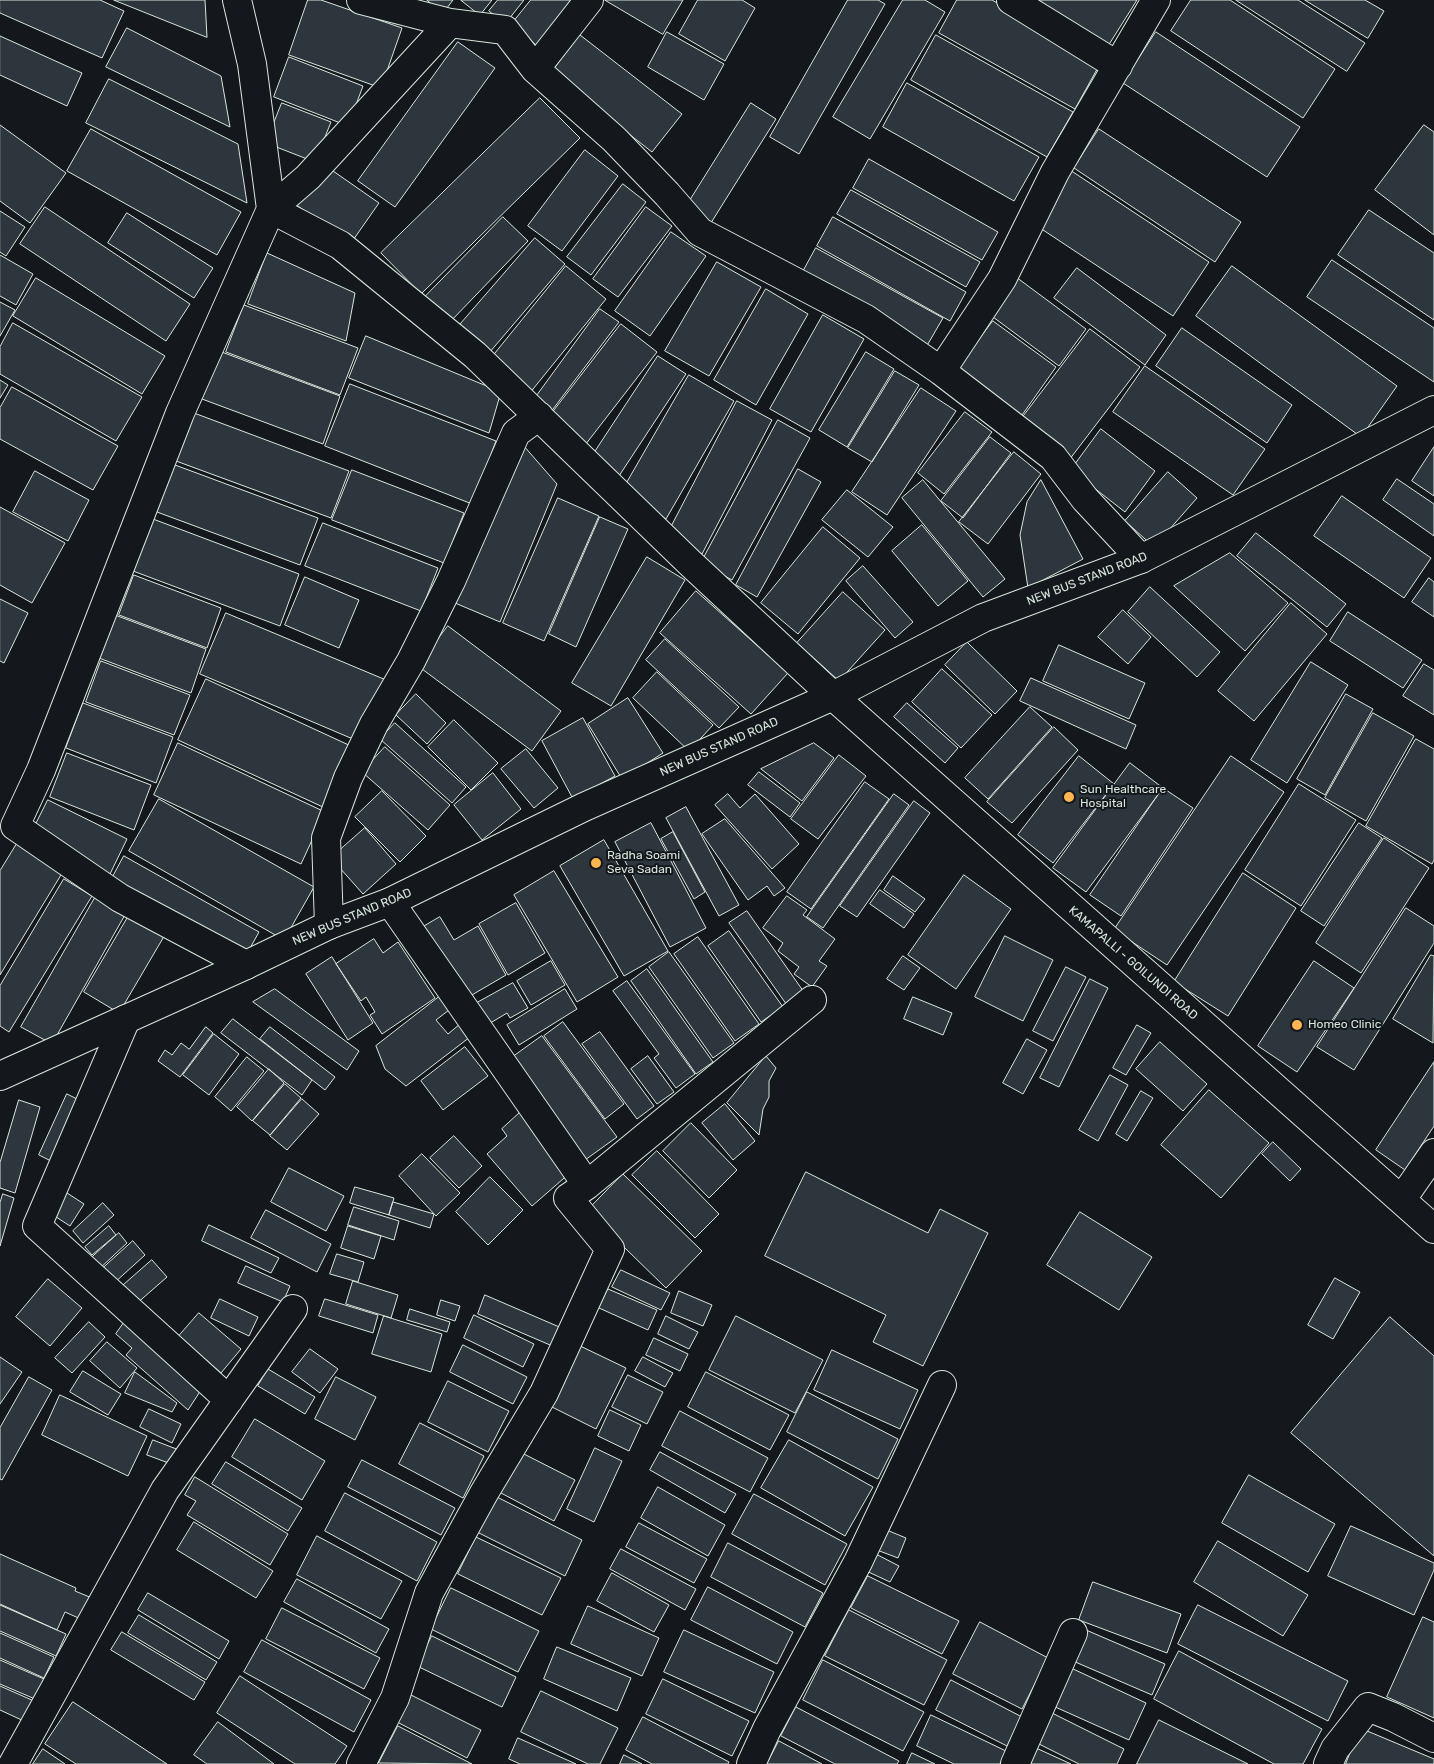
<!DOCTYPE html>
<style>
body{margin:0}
canvas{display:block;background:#14181c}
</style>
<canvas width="1434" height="1764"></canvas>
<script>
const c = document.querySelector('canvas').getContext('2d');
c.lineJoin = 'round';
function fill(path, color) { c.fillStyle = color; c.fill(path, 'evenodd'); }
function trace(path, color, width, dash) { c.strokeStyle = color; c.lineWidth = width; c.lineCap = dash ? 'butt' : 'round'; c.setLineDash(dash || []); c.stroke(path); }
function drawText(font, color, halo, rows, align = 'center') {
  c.font = font + ' Rubik,sans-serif'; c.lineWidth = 4; c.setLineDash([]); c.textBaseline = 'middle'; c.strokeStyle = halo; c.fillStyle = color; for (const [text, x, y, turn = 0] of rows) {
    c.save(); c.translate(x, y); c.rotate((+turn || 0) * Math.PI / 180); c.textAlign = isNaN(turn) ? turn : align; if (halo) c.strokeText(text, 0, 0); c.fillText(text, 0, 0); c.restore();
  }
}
const building = new Path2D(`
 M0,0H100L124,11L102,58L0,13Z
 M114,0H205L207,37Z
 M308,0H321L402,28L381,88L289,55Z
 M427,0H453L443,13Z
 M461,0H492L480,15Z
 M498,0H524L505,24L489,11Z
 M531,0H581L541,49L511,25Z
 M605,0H683L663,34Z
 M698,0H742L755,8L725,61L679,34Z
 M848,0H878L885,4L799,154L770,137Z
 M903,0H925L945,12L870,139L833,117Z
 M957,0H992L1101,62L1075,109L939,33Z
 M1017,0H1137L1103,54Z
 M1191,0H1230L1335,69L1303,118L1171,31Z
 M1236,0H1298L1365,43L1347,71Z
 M1305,0H1365L1384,11L1368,38Z
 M127,28L221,76L230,127L106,67Z
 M667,32L724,64L704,100L648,67Z
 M1156,32L1300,127L1267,177L1123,83Z
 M580,35L682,114L652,152L551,73Z
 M936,35L1073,112L1047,157L911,80Z
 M0,36L82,73L67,106L0,75Z
 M458,42L495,68L395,207L358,181Z
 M289,57L363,86L348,126L274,97Z
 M109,79L238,144L247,203L86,123Z
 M907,83L1039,157L1014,201L883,127Z
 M540,98L580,138L421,294L381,253Z
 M282,103L331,122L315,162L266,143Z
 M751,103L776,119L709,226L684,210Z
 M0,125L66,173L30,223L0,201Z
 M1424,125L1434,132V235L1375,190Z
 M91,129L241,212L217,255L67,171Z
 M1099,129L1241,222L1215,262L1074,168Z
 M585,150L618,176L562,251L528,226Z
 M869,159L998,232L982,260L853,188Z
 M323,164L379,203L351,243L295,204Z
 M1070,170L1209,262L1173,316L1034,224Z
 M623,184L646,202L591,275L567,257Z
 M851,190L980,262L966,287L837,214Z
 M45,207L190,304L166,341L20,244Z
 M646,207L672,226L618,297L593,279Z
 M1369,210L1434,253V320L1338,255Z
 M0,211L25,227L6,256L0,252Z
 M127,213L213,268L194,298L108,243Z
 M503,217L528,241L449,323L424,298Z
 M833,217L966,292L950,321L817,246Z
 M671,232L706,256L650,336L615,311Z
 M535,238L565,264L489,353L458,327Z
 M816,248L943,318L925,349L799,279Z
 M267,253L355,293L346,341L248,304Z
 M0,255L33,274L16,305L0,296Z
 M1332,260L1434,328V382L1307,297Z
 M717,262L761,287L709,376L665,351Z
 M566,266L606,299L529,394L489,361Z
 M1232,266L1397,386L1361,437L1196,316Z
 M1077,268L1166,335L1145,365L1054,298Z
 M1016,277L1086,329L1059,366L989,314Z
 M36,278L165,356L142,394L13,316Z
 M766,289L808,314L756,405L714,380Z
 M0,302L15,310L0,336Z
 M244,305L358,348L340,395L226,352Z
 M600,309L619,322L550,413L533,401Z
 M823,315L864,339L811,432L770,409Z
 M993,321L1056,367L1020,418L956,371Z
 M13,323L142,397L116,441L0,374V347Z
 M621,324L657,352L582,449L546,421Z
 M1182,328L1292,405L1267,443L1156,366Z
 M1090,329L1140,367L1066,464L1016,426Z
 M366,336L501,392L489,433L349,378Z
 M219,351L340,396L323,444L202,399Z
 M866,352L894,369L847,447L819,430Z
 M658,356L686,374L617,479L589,461Z
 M1145,366L1265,449L1233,495L1113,412Z
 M895,371L919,385L872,462L848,448Z
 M689,375L734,401L666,519L621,493Z
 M0,380L8,385L0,398Z
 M350,384L496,441L472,504L325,446Z
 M12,387L118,446L93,490L0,439V408Z
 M921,388L956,411L887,515L852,492Z
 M737,401L772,420L702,554L667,535Z
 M965,412L992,432L944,494L918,473Z
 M194,413L349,471L331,518L176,461Z
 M778,420L810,438L732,580L701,563Z
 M1101,429L1155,471L1125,512L1071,470Z
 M990,437L1011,453L963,518L941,501Z
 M523,445L557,484L500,622L448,600Z
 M1434,447V496L1412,481Z
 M1014,452L1041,474L988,544L959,522Z
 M175,465L318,518L300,565L157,512Z
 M798,469L821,482L757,597L736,585Z
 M352,470L464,513L444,563L332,520Z
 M35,471L89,500L68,541L13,512Z
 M1168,472L1197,498L1154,547L1125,521Z
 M1397,479L1434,504V536L1383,500Z
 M923,480L1005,579L983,597L902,498Z
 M1041,480L1083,559L1028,588L1020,535L1027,502Z
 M847,490L893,527L868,557L822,520Z
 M1342,496L1431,558L1404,598L1314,536Z
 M558,498L599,516L544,641L503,623Z
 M0,507L65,543L32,603L0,585Z
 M600,517L628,529L576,647L549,634Z
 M153,519L299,574L280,626L133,571Z
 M323,523L438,568L421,611L305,566Z
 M922,525L968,581L938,606L892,551Z
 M823,527L860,558L798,634L761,603Z
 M1256,533L1346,604L1327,627L1237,556Z
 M1230,553L1288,603L1245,651L1174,586Z
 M647,557L685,580L611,706L572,683Z
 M863,566L913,622L895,638L846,581Z
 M134,575L221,608L207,648L119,615Z
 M305,577L359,600L339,648L285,625Z
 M1429,578L1434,582V617L1412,602Z
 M1150,587L1220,652L1197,677L1128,612Z
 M696,591L788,673L751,714L660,633Z
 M843,592L885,630L839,681L797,643Z
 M0,599L28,613L4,663L0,661Z
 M1291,603L1327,634L1254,721L1218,691Z
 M1123,610L1151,637L1128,664L1098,637Z
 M1348,612L1422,660L1403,688L1330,641Z
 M226,613L386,680L360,742L200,674Z
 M115,615L206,649L191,693L99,658Z
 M448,626L561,711L532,751L418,666Z
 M665,639L739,707L719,728L646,660Z
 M967,642L1017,691L995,714L945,665Z
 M1059,645L1145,683L1129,719L1043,681Z
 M101,661L190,695L174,735L86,702Z
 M1311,662L1348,685L1287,783L1251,760Z
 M1424,664L1434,670V715L1403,696Z
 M942,669L992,715L961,748L912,702Z
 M657,672L713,725L689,751L633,698Z
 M1031,678L1136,725L1126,749L1020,701Z
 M206,679L353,747L325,808L178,740Z
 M416,694L446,723L427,744L396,715Z
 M1346,694L1373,709L1325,795L1297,779Z
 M628,698L663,753L622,779L588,724Z
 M83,703L173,737L156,783L66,748Z
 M907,703L958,748L945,763L894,717Z
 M1030,707L1052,727L988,799L965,778Z
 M1373,713L1414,736L1366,821L1325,798Z
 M583,718L615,776L573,799L542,741Z
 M454,720L498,763L471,790L428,747Z
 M395,723L466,787L452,803L380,739Z
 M1054,727L1078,750L1012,823L987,802Z
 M1416,739L1434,749V860L1432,864L1366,826Z
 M178,743L325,812L301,864L154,795Z
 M814,743L834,758L802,801L761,769Z
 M385,747L450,805L428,830L362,772Z
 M526,749L558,788L534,808L501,769Z
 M67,753L151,785L134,830L50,797Z
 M839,755L866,776L818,839L791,819Z
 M1079,756L1114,784L1053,863L1018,835Z
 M1231,756L1284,792L1167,965L1114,930Z
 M1130,763L1163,788L1086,892L1053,868Z
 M759,772L800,803L790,817L748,785Z
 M493,773L521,809L482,840L454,805Z
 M865,782L889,799L811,909L787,892Z
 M1299,784L1356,820L1301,906L1245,870Z
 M1163,788L1193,808L1121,916L1090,895Z
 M382,791L426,836L400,862L355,817Z
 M728,794L740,808L755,794L799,844L772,869L715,805Z
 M894,794L909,805L823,928L807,917Z
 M159,799L314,887L284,940L129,851Z
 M48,800L127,839L110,874L31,834Z
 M914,801L930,813L857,917L840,906Z
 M686,807L739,905L719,916L666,818Z
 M725,819L785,888L774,896L767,886L748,900L702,834Z
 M651,823L706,928L670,947L615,842Z
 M1359,823L1382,838L1324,926L1301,911Z
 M365,828L396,864L363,894L331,858Z
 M673,832L705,892L694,899L661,839Z
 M1384,838L1429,868L1361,973L1316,943Z
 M604,840L668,951L624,976L560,866Z
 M18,842L64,870L0,975V871Z
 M124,856L259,932L244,959L109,884Z
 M554,871L618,977L577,1002L514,895Z
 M1243,873L1296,908L1228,1016L1174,982Z
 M964,875L1011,909L956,989L908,955Z
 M893,876L925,899L915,912L884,890Z
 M64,879L92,896L9,1032L0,1026V986Z
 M880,890L914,914L904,928L870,904Z
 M96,896L126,913L52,1044L21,1027Z
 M787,896L807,910L803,915L835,939L819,961L827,966L812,987L794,974L799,967L778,951L783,943L763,928Z
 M516,903L545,953L508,975L479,924Z
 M1406,908L1434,926V943L1354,1070L1317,1047Z
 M747,911L806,995L789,1008L729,923Z
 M131,912L166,933L119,1013L84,992Z
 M440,917L454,940L478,926L506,975L465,999L423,927Z
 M729,931L783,1007L761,1022L708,946Z
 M1005,936L1053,960L1023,1021L975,997Z
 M698,937L759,1024L735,1041L674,954Z
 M374,939L383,953L398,942L435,998L382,1034L370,1015L375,1012L366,997L361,1001L336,964Z
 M669,952L734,1043L713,1058L649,967Z
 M1431,955L1434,956L1433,1043L1393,1019Z
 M903,956L920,968L904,990L887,979Z
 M332,957L373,1023L348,1040L306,974Z
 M551,961L565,985L531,1005L517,981Z
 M1314,961L1354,988L1297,1072L1258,1046Z
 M1066,967L1086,977L1053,1041L1033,1031Z
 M647,969L713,1062L696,1074L631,981Z
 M1090,979L1108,988L1059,1087L1040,1078Z
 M627,981L695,1074L676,1088L654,1058L659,1054L613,991Z
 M513,983L528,1008L510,1018L507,1013L487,1025L475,1004Z
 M275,989L359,1051L347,1070L253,1002Z
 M565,989L577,1009L519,1045L507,1025Z
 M439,997L449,1010L436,1020L448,1034L460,1024L470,1037L406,1086L385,1069L376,1046Z
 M913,997L952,1013L943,1035L904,1019Z
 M233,1019L312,1080L302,1095L221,1033Z
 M563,1022L624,1104L605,1119L544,1036Z
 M1137,1025L1151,1033L1126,1075L1113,1068Z
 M206,1027L213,1033L180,1077L158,1061L165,1050L172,1055L181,1043L189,1049Z
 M270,1027L335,1077L325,1090L260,1039Z
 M600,1032L654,1106L637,1119L582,1044Z
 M214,1034L239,1054L209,1095L183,1075Z
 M542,1036L617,1137L585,1160L510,1059Z
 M1027,1039L1047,1050L1023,1094L1003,1083Z
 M1160,1042L1207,1084L1183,1111L1136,1069Z
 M465,1047L488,1076L443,1110L421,1081Z
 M648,1056L674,1092L657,1104L631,1069Z
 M766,1056L776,1068L769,1081V1097L763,1109L759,1135L727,1103Z
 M247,1057L264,1071L231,1111L215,1097Z
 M1434,1062V1126L1405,1170L1376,1150Z
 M269,1069L284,1083L252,1121L237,1107Z
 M1110,1075L1128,1085L1098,1141L1079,1130Z
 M285,1084L301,1098L270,1135L253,1121Z
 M1209,1090L1269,1143L1221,1198L1161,1145Z
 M1141,1091L1153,1098L1127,1141L1116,1134Z
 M67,1094L79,1100L51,1161L39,1155Z
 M302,1099L319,1114L287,1150L270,1136Z
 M19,1100L40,1107L15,1193L0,1188V1163Z
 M725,1104L755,1141L733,1160L702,1123Z
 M525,1108L571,1172L532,1206L487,1154L507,1136L502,1129Z
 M691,1123L737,1170L709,1198L663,1151Z
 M454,1136L482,1166L459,1188L430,1158Z
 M1273,1142L1301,1169L1290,1181L1262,1154Z
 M657,1151L719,1214L695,1238L632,1175Z
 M422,1154L460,1193L436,1216L399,1176Z
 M289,1168L344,1196L326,1231L271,1202Z
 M806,1172L928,1233L940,1209L988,1233L923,1366L873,1342L886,1315L765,1256Z
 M623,1174L702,1251L666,1288L587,1211Z
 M490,1177L523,1210L488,1245L456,1212Z
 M355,1187L394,1198L389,1215L350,1203Z
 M64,1191L84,1204L70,1226L50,1213Z
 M3,1194L14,1198L0,1246V1203Z
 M393,1202L434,1214L430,1228L389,1215Z
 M103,1203L114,1215L83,1243L73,1231Z
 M354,1207L399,1221L394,1240L348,1225Z
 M266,1210L331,1244L317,1272L251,1238Z
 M1080,1212L1152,1257L1119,1310L1047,1265Z
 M209,1225L279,1258L271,1273L202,1241Z
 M109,1226L116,1235L92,1255L85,1247Z
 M348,1226L381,1236L374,1259L341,1248Z
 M119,1233L127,1243L98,1270L89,1260Z
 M133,1241L145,1255L113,1284L101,1270Z
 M337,1254L364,1262L358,1282L330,1274Z
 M152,1260L167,1277L135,1305L119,1289Z
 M246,1266L290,1286L283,1302L238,1283Z
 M621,1270L670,1293L661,1310L612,1287Z
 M1335,1278L1360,1292L1333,1339L1308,1325Z
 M48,1279L82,1308L50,1346L16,1317Z
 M353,1281L398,1295L391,1318L346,1304Z
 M608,1289L657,1310L648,1330L599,1308Z
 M679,1291L712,1305L703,1326L671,1313Z
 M485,1295L564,1329L557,1348L478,1314Z
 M220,1299L258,1317L249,1336L211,1318Z
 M325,1299L378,1315L373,1333L319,1316Z
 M441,1300L460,1306L455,1321L437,1315Z
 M410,1309L450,1322L447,1332L407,1320Z
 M199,1313L241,1349L221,1373L179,1336Z
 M474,1315L534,1344L523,1367L464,1338Z
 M384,1316L442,1334L431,1372L372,1354Z
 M666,1316L698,1332L689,1349L658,1334Z
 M736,1316L823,1360L795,1413L709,1370Z
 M128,1317L201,1390L188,1410L126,1355L132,1348L116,1334Z
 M1390,1317L1434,1356V1556L1291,1433Z
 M89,1322L105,1337L72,1373L55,1358Z
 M654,1338L688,1354L680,1371L646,1355Z
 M107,1342L137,1368L120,1388L90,1361Z
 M576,1344L626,1368L596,1429L546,1404Z
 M463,1345L527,1377L513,1404L450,1372Z
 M310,1349L338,1369L320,1393L292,1372Z
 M832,1350L918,1390L900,1429L814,1390Z
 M0,1357L22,1372L0,1404Z
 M643,1357L673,1373L665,1387L635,1371Z
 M268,1369L315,1397L305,1414L258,1386Z
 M83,1371L121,1394L108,1415L70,1392Z
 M135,1372L177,1403L172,1412L125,1393Z
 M706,1372L789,1415L770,1450L688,1407Z
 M628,1375L663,1392L647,1424L612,1407Z
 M29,1377L52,1390L2,1480L0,1479V1428Z
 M336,1377L376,1397L355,1440L315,1419Z
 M448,1381L509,1411L488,1452L428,1422Z
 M807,1392L898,1439L878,1479L787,1432Z
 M60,1395L147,1436L128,1476L42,1435Z
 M149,1409L181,1424L172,1443L140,1427Z
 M610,1410L641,1425L629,1451L598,1436Z
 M680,1411L768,1458L750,1492L662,1446Z
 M255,1419L325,1461L302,1500L232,1457Z
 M420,1423L484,1456L463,1498L399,1464Z
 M153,1440L179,1450L174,1465L147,1455Z
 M789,1440L873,1487L845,1536L761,1488Z
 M595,1448L622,1461L594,1522L567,1509Z
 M660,1452L736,1494L725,1513L650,1470Z
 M522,1453L575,1480L554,1521L501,1493Z
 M362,1460L455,1508L441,1535L348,1487Z
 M226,1462L302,1508L288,1531L212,1484Z
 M1249,1475L1335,1524L1308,1572L1222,1523Z
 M195,1477L288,1534L270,1565L187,1515L196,1501L185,1495Z
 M658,1487L725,1525L708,1556L641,1518Z
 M345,1493L437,1542L417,1581L325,1531Z
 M754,1494L847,1544L825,1585L732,1534Z
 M495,1496L582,1540L565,1576L477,1532Z
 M194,1522L273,1571L256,1598L177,1550Z
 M639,1523L707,1559L694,1583L626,1547Z
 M877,1526L906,1538L898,1558L869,1547Z
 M1351,1526L1434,1563V1570L1414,1615L1328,1576Z
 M317,1536L402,1581L381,1619L297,1575Z
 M476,1537L561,1578L542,1615L458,1574Z
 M1218,1541L1308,1595L1283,1636L1194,1582Z
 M728,1543L823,1593L805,1627L711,1577Z
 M621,1549L696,1589L685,1610L610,1569Z
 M870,1551L899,1566L890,1582L862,1569Z
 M0,1554L76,1588L75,1591L92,1598L83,1620L65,1612L57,1630L0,1604Z
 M612,1573L669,1605L654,1632L597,1601Z
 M868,1576L959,1621L942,1654L851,1608Z
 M297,1579L389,1629L376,1653L284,1602Z
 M1093,1582L1181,1614L1167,1653L1079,1620Z
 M708,1587L793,1632L777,1664L691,1620Z
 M451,1588L539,1631L518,1672L431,1629Z
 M148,1593L229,1641L219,1659L138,1610Z
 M0,1605L66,1634L56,1656L0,1631Z
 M1198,1605L1348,1681L1328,1721L1178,1644Z
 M588,1606L659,1638L642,1676L571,1644Z
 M282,1608L380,1658L364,1689L266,1639Z
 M849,1610L947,1660L924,1705L825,1656Z
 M139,1615L217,1662L206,1680L128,1633Z
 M1423,1617L1434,1622V1718L1387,1697Z
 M980,1622L1048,1658L1022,1709L953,1674Z
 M684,1630L774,1672L755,1713L664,1672Z
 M1086,1630L1165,1664L1152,1695L1073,1661Z
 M122,1632L205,1682L194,1700L111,1650Z
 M0,1633L54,1657L44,1678L0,1658Z
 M432,1636L516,1677L502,1707L417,1666Z
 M262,1640L371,1700L354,1732L244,1672Z
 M557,1647L631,1678L617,1711L544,1679Z
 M1179,1651L1322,1729L1303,1764H1274L1154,1699Z
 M0,1660L44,1679L35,1699L0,1684Z
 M823,1660L924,1712L903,1751L803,1700Z
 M1071,1668L1146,1703L1129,1740L1053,1706Z
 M240,1676L347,1746L335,1764H295L217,1713Z
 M663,1679L749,1721L732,1756L646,1714Z
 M951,1680L1022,1717L1007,1746L936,1710Z
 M0,1686L34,1701L26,1722L0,1710Z
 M541,1691L618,1728L600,1764H588L521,1732Z
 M411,1695L481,1730L467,1758L397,1722Z
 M73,1702L167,1764H76L45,1744Z
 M796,1707L899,1761L897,1764H835L781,1736Z
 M1052,1713L1124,1749L1117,1764H1079L1037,1743Z
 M931,1715L1006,1751L1000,1764H954L917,1746Z
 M643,1717L729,1762L728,1764H652L626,1750Z
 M1159,1720L1248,1764H1137Z
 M218,1722L274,1764H207L194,1755Z
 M398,1726L472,1764L379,1763Z
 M1360,1728L1434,1759V1764H1346Z
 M518,1738L576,1764H520L509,1759Z
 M779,1741L822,1764H767Z
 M1036,1748L1071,1764H1028Z
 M43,1749L65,1764H33Z
 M912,1753L935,1764H907Z
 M624,1755L642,1764H620Z`);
fill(building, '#2c363c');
trace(building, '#d8e6dc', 1);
const minor = new Path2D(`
 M237,0L252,64L271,209L340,245L475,355L689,562L833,696L1434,1229
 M361,0L450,23
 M1011,0L1118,66
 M535,69L614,139L667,194L700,232L866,319L941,371
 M1141,559L1085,499L1053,457L941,371L1002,279L1055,172L1156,0
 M390,902L587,1185
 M329,925L326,838L348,778L374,724L411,661L451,581L516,433L539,416
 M246,965L120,898L15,826L41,770L180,413L271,209L308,177L450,23L505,30L535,69L589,0
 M126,1019L37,1226L229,1400
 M1402,1199L1434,1153
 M13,1764L165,1490L293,1309
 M361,1764L395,1698L429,1593L484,1493L544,1393L610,1249L568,1198L587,1185L812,1000
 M751,1764L767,1729L858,1562L942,1385
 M1015,1764L1073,1633
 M1328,1764L1335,1749L1368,1707L1393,1717L1434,1738`);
const highway = new Path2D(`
 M0,1076L246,965L329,925L390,902L584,807L833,696L983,618L1141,559L1434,410`);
trace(minor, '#d8e6dc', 30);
trace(highway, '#d8e6dc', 30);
trace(minor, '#14181c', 28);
trace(highway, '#14181c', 28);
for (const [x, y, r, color] of [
 [1069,797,6,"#ffb74d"],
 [596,863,6,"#ffb74d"],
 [1297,1025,6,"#ffb74d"]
]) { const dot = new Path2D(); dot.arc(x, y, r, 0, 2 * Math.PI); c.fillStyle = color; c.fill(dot); trace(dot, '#14181c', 2); }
drawText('12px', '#d8e6dc', '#14181c', [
 ["NEW BUS STAND ROAD",1087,579,-21],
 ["NEW BUS STAND ROAD",719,747,-24],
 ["NEW BUS STAND ROAD",352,917,-23],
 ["KAMAPALLI - GOILUNDI ROAD",1133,963,41]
]);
drawText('12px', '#d8e6dc', '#14181c', [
 ["Sun Healthcare",1080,790],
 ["Hospital",1080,804],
 ["Radha Soami",607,856],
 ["Seva Sadan",607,870],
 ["Homeo Clinic",1308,1025]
], 'left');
</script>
